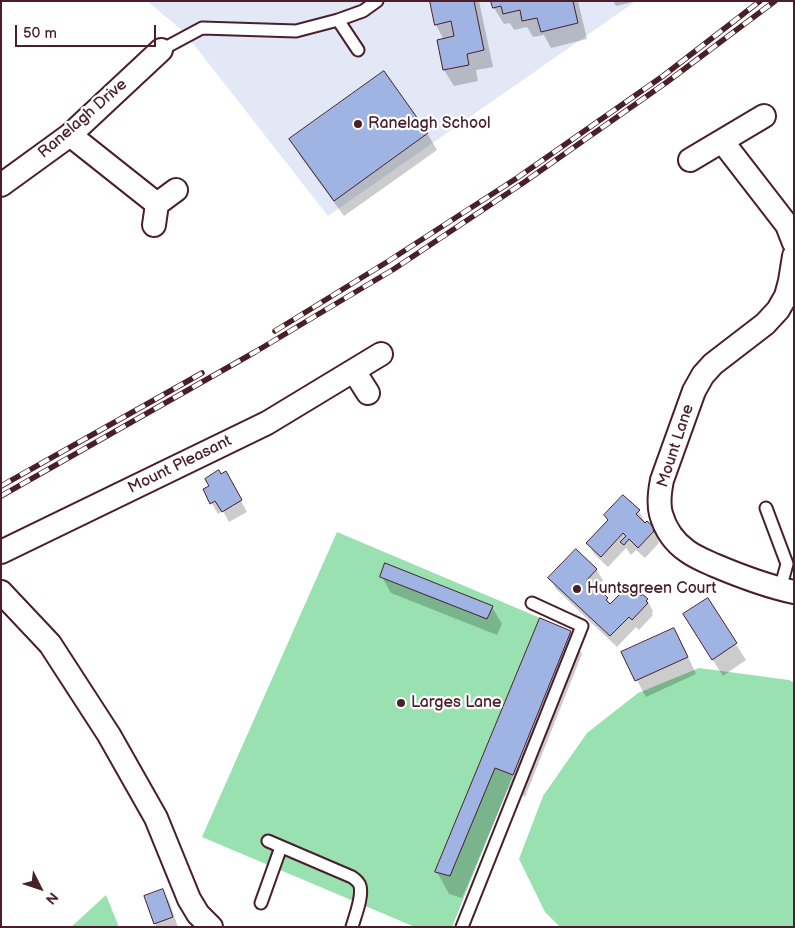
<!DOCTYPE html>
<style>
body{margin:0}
#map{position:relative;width:795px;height:928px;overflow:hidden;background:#fff;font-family:"Balsamiq Sans",sans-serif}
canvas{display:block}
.frame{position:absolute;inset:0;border:2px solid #4a1f2b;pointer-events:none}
.north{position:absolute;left:15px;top:863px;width:50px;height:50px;-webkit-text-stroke:4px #fff;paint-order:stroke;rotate:131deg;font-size:14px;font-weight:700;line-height:20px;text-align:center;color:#4a1f2b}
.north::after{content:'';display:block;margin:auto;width:18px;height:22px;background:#4a1f2b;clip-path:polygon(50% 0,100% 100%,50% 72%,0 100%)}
.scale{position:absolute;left:15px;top:25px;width:141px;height:22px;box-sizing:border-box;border:2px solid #4a1f2b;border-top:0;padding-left:6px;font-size:15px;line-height:18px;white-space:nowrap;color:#4a1f2b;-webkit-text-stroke:4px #fff;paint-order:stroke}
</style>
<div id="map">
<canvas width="795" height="928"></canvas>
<div class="frame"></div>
<div class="north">N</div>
<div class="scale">50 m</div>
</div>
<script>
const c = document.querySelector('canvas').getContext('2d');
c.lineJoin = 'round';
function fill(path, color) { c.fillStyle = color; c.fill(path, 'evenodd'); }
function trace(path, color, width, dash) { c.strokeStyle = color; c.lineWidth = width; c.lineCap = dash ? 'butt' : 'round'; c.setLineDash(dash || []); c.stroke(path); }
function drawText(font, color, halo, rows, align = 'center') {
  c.font = font + ' "Balsamiq Sans",sans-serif'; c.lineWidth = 4.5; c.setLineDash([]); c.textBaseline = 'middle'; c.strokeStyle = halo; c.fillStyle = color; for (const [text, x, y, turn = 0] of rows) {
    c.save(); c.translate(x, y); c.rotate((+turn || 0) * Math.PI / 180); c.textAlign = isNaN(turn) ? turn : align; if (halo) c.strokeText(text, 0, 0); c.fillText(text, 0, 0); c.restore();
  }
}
fill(new Path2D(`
 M147,1H636L328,216L184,32Z`), '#e2e8f6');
fill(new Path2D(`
 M337,532L571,631L452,927H415L202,837Z
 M699,668L789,680L794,683V927H560L545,912L519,859L543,796L587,733L638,693Z
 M106,895L119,927H71Z`), '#99e1b0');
fill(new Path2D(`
 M431,1H479L493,67L476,70L478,81L454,86L444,70L438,41L444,40L436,25Z
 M493,1H578L587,39L551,48L544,35L533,37L527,27L514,30L510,23L504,24L494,8Z
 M613,1H637L616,6Z
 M427,133L437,150L344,216L300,156L291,139Z
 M226,473L247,512L229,522L223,511L218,514L204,490L211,486L221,475Z
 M623,497L639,511L646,524L654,529L660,540L658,541L659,543L645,558L636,550L631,555L626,548L608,567L594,554L588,543L609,521L605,516Z
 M596,569L603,580L594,590L602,597L607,599L611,605L641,598L642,596L647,600L653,611L652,613L653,615L639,630L636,627L617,647L556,589L550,578Z
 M382,577L492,607L502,624L497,635L391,593Z
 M708,600L746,660L723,676L694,631Z
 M673,629L683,646L696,674L646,697L622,653Z
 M570,632L582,654L525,797L508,789L462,898L449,894L437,872Z
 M162,890L169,901L178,927H157L155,924Z`), '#0003');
const building = new Path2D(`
 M430,1H474L484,50L467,54L469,65L443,70L437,40L454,36L451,21L435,25Z
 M491,1H573L578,23L541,32L537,18L522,21L520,10L503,14L501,6L493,8Z
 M384,71L428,133L334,201L289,139Z
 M219,470L221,474L226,471L242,500L222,512L215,501L210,504L203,489L209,486L205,479Z
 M623,495L640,510L636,514L645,523L647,521L655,528L653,530L654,531L638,548L629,539L624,545L620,542L626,536L623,533L601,557L586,543L608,520L604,515Z
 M576,549L597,569L586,581L601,595L603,593L608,598L606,600L610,604L629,585L641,596L642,594L648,599L646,601L648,603L632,620L629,617L610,636L548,578Z
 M385,563L493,606L487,619L380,577Z
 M708,598L737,643L712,660L683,614Z
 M540,618L571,631L513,775L495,768L450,876L435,872Z
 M674,628L688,657L635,681L621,652Z
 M163,889L173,917L154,924L144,896Z`);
fill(building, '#9fb4e2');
trace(building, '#4a1f2b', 1);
const service = new Path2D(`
 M338,20L358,50
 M161,50L202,28L296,31L338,20L363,11L377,1
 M766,508L787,564L780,589
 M268,841L352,877C355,879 359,882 360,886C363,897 355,916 352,927
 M261,903L281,847
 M462,927L582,626L532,603`);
const minor = new Path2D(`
 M70,135L157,204L176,190
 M722,141L787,225L794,243
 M690,160L764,116
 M1,185L70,135L161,50
 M154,225L157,204
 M794,256L790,281L786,296L778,310L765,324L713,364L703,375L694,391L662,480C660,490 658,503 661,514C665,528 674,542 687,551C695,557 705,561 714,565C740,576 766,586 794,592
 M354,371L368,393
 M1,552L267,423L381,354
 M1,592L50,644L109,735L156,818L189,899L198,914L211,927`);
trace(service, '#4a1f2b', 15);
trace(minor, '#4a1f2b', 26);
trace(service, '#fff', 11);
trace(minor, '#fff', 22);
const rail = new Path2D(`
 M275,331L387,262L517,178L663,76L760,1
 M1,486L202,373
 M1,496L255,352L394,269L523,183L667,82L775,1`);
trace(rail, '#4a1f2b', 5.5);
trace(rail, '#fff', 4, [11]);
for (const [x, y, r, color] of [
 [358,124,5,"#4a1f2b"],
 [577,589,5,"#4a1f2b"],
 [401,703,5,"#4a1f2b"]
]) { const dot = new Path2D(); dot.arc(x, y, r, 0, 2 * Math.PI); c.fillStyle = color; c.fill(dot); trace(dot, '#fff', 2); }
drawText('16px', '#4a1f2b', '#fff', [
 ["Ranelagh Drive",83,119,-41],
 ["Mount Lane",676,446,-72],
 ["Mount Pleasant",180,465,-26]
]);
drawText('16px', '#4a1f2b', '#fff', [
 ["Ranelagh School",368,124],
 ["Huntsgreen Court",587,589],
 ["Larges Lane",411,703]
], 'left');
</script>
